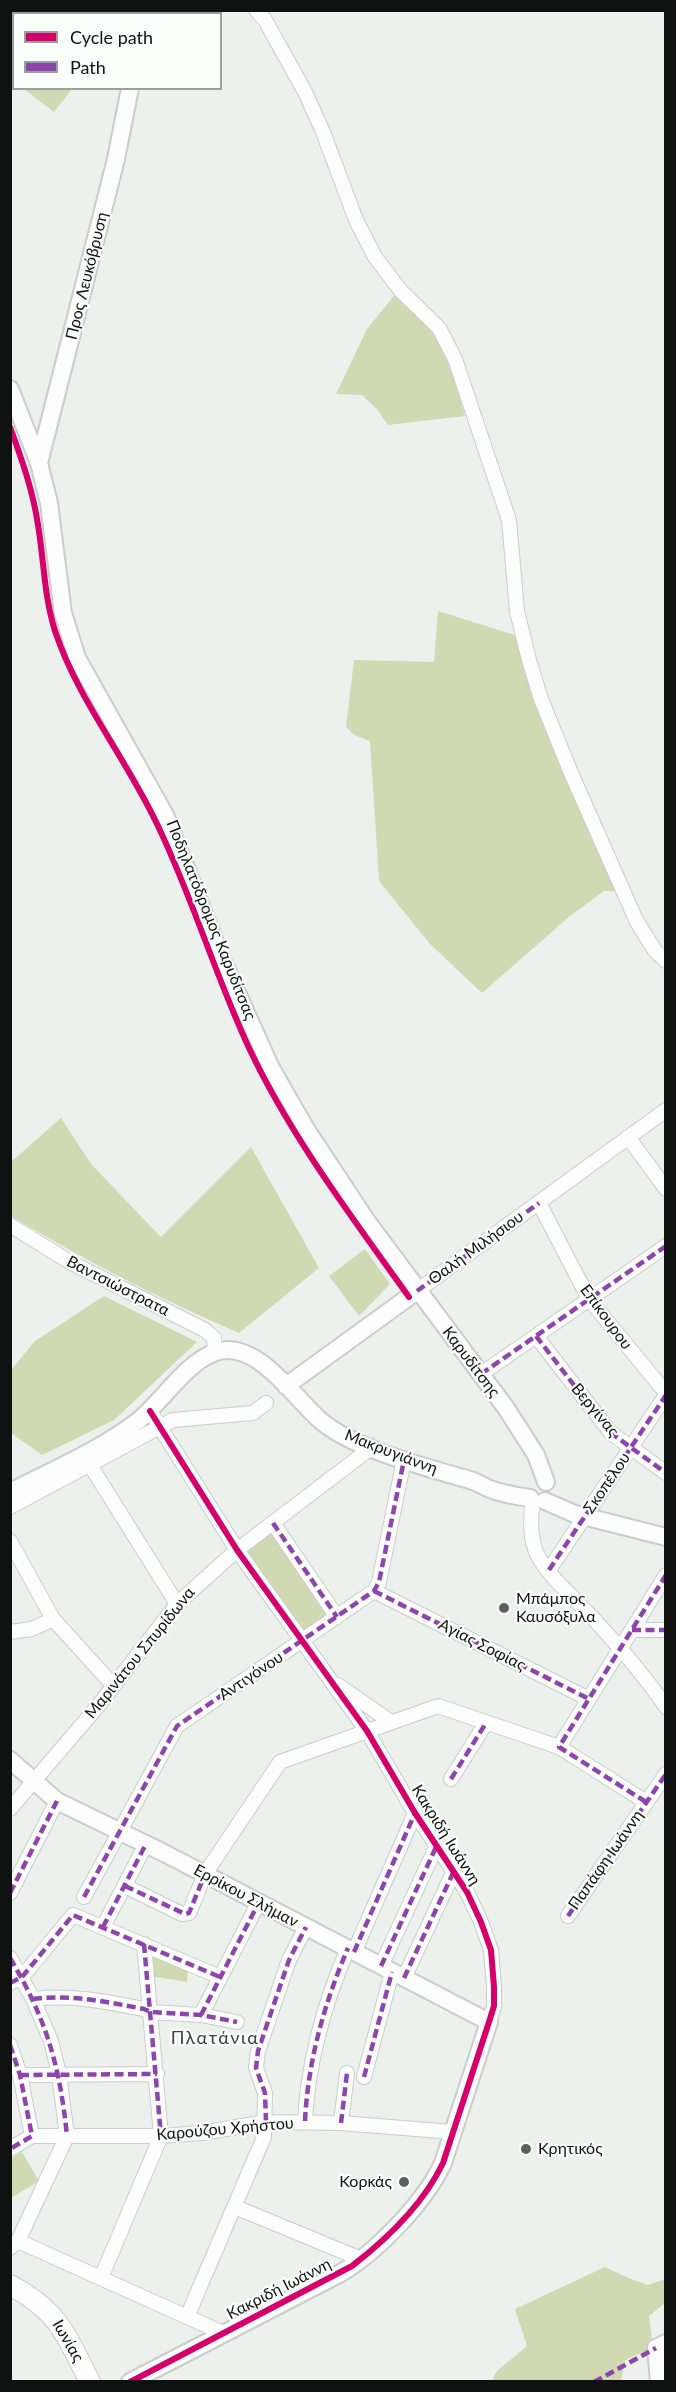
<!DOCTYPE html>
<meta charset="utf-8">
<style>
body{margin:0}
#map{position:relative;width:676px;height:2392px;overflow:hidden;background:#ecf1ee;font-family:Lato,sans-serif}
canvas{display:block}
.frame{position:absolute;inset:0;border:12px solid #101211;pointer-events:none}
.legend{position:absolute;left:12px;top:12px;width:210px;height:78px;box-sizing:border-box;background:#f9fffb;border:2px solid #9ca09d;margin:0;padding:8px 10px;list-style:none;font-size:18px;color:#101211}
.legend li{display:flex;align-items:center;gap:12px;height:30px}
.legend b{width:30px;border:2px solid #9ca09d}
</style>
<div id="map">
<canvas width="676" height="2392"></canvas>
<div class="frame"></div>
<ul class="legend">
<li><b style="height:8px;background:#d6006c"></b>Cycle path</li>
<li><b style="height:8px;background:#8e44ad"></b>Path</li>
</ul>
</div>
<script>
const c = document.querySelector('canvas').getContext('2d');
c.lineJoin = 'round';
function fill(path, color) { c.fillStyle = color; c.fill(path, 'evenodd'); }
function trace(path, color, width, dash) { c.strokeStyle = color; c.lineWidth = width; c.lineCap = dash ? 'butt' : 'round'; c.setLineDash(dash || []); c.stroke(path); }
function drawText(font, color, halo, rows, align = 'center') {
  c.font = font + ' Lato,sans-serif'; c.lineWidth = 4.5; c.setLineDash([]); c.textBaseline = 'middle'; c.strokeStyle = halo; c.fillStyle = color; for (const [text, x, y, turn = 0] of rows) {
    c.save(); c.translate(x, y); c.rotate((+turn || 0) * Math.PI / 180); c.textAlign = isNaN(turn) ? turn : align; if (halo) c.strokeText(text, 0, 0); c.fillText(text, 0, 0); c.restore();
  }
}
fill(new Path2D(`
 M24,89H72L54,112Z
 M397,292L437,338L448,357L465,416L388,425L377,409L362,395L336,394L367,329Z
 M438,611L518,636L520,652L539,704L615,891H604L570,916L482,993L430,944L379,881L370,741L354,735L346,727L354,660L434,662Z
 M61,1118L92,1165L161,1237L251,1147L319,1268L239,1333C160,1299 84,1260 11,1216V1162Z
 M365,1249L390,1284L359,1316L329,1276Z
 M104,1296L197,1342L114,1420L42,1455L11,1433V1370L35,1341Z
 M273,1532L330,1616L304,1633L247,1550Z
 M151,1953L188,1969L187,1982L151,1976Z
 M22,2152L39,2181L11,2198L10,2159Z
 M605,2267L626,2277L648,2285L665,2279V2303L649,2316L652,2341L650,2349L625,2360L621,2381L491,2382L497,2371L527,2346L515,2309Z`), '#d1d9b3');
const minor = new Path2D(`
 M256,10L265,20L305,92L323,132L356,220L375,257L401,291L439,328L455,359L509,520L517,611L529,660L541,699L571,773L636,920L655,951L666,961
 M628,1137L666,1189
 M539,1203L589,1299L666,1393
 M10,1225L68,1261L205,1330L214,1338L215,1352
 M417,1291L666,1110
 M536,1336L611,1433L666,1473
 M481,1374L666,1246
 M150,1411L237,1550L367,1731L415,1813L467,1892L481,1922L491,1950L494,1987V2006L489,2022
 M90,1465L177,1604
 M533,1501C530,1517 530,1541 538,1556C548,1575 568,1592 583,1608C613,1639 641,1671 666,1707
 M10,1507L173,1420L253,1413L266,1403
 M273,1523L337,1617
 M10,1541L53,1619L113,1685
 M549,1570L666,1395
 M374,1591L589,1699
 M632,1630H666
 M10,1632L32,1629L53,1619
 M338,1685L391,1722
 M559,1747L666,1575
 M451,1779L486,1723
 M10,1809L98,1706L177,1604L237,1550L371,1448
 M125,1886L182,1914L189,1913L205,1874L280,1762L438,1706L559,1747L646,1802
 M10,1893L57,1801
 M84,1897L177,1726L374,1591L379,1582L404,1460
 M568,1916L666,1774
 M103,1927L146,1844
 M354,1952L415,1813
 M10,1958L33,1999L51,2041L59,2074L67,2136L18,2241L10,2248
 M381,1966L437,1845
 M404,1978L454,1871
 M10,1983L22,1977L73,1915L220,1977
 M33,1999C71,1994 107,2002 144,2009L151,2012L201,2015L237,2022
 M201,2015L259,1902
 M10,2045L20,2075L32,2136
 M20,2075L157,2074
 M364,2077L392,1972
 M305,2121C308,2061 324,2004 348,1948
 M341,2123L347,2073
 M32,2136H161L202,2133L266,2122L341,2123L453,2132
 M10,2149L32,2136
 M235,2207L361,2259
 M18,2241L223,2333
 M101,2278L161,2136L144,1944
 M187,2317L264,2137L265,2093L256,2068L258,2051L289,1960L306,1927`);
const tertiary = new Path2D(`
 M143,14L144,10
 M10,389L39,463L49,503L63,613L77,658L165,815L221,957L271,1068L306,1129L366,1220L506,1408L536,1455L546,1482
 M39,463L116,159L130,88
 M286,1386L417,1291
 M10,1492C53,1470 100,1450 138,1421C163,1401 186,1362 216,1352C256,1338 295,1399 321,1421C355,1450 430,1468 473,1481C479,1483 484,1487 490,1489C502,1494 516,1496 530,1498
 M545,1501L575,1514L666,1537
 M10,1760L57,1801L164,1853L489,2022L443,2163C425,2202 376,2253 339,2274L130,2382
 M659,2382L656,2348L666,2343`);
const secondary = new Path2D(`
 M10,2285C59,2311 66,2335 90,2382`);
trace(minor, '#c9cdcb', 16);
trace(tertiary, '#c9cdcb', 20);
trace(secondary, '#c9cdcb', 22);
trace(minor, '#fcfdfc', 14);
trace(tertiary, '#fcfdfc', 16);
trace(secondary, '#fcfdfc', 20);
trace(new Path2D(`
 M417,1291L539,1203
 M536,1336L611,1433L666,1473
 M481,1374L666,1246
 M273,1523L337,1617
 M549,1570L666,1395
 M374,1591L589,1699
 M632,1630H666
 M451,1779L486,1723
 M646,1802L559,1747L666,1575
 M125,1886L185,1914L189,1913L205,1874
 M10,1893L57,1801
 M84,1897L177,1726L374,1591L379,1582L404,1460
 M568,1916L666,1774
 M103,1927L146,1844
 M144,1944L161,2136
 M354,1952L415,1813
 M10,1958C46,2018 60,2066 67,2136
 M381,1966L437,1845
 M404,1978L454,1871
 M10,1983L22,1977L73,1915L220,1977
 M33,1999C71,1994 107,2002 144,2009L151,2012L201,2015L237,2022
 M201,2015L259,1902
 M10,2045L20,2075L32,2136L10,2149
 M20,2075L157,2074
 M364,2077L392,1972
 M305,2121C308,2061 324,2004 348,1948
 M266,2122L265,2093L256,2068L258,2051L289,1960L306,1927
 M341,2123L347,2073
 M594,2382L656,2348`), '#8e44ad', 4.5, [9, 4.5]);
trace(new Path2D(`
 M10,427C22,460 33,491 38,525C44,561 44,596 55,631C78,700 126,758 157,824C192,896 215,975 249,1048C291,1137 352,1217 409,1297
 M130,2382L352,2266C387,2239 424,2203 443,2163L489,2022L494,2006V1987L491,1950L481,1922L467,1892L415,1813L367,1731L237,1550L150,1411`), '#d6006c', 6);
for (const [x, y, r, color] of [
 [504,1608,6,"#5d605e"],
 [526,2149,6,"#5d605e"],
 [404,2182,6,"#5d605e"]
]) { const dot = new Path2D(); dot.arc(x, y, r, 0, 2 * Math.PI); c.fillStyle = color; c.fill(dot); trace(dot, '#f9fffb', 2); }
drawText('16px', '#101211', '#f9fffb', [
 ["Προς Λευκόβρυση",87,276,-76],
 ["Ποδηλατόδρομος Καρυδίτσας",211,920,68],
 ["Θαλή Μιλήσιου",476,1248,-36],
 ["Βαντσιώστρατα",118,1286,27],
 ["Επίκουρου",606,1317,54],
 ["Καρυδίτσης",471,1362,53],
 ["Βεργίνας",595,1410,50],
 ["Μακρυγιάννη",391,1452,21],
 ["Σκοπέλου",607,1483,-56],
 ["Αγίας Σοφίας",482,1645,27],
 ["Μαρινάτου Σπυρίδωνα",140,1653,-51],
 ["Αντιγόνου",251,1676,-34],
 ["Κακριδή Ιωάννη",446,1835,58],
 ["Παπάφη Ιωάννη",606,1860,-55],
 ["Ερρίκου Σλήμαν",246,1896,28],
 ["Καρούζου Χρήστου",225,2129,-5],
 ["Κακριδή Ιωάννη",279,2289,-27],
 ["Ιωνίας",68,2341,60]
]);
drawText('16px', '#101211', '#f9fffb', [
 ["Μπάμπος",516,1599],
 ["Καυσόξυλα",516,1617],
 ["Κρητικός",538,2149],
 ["Κορκάς",392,2182,"right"]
], 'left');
c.letterSpacing = '1.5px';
drawText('18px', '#3c413e', '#f9fffb', [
 ["Πλατάνια",215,2038]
]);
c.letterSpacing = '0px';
</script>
